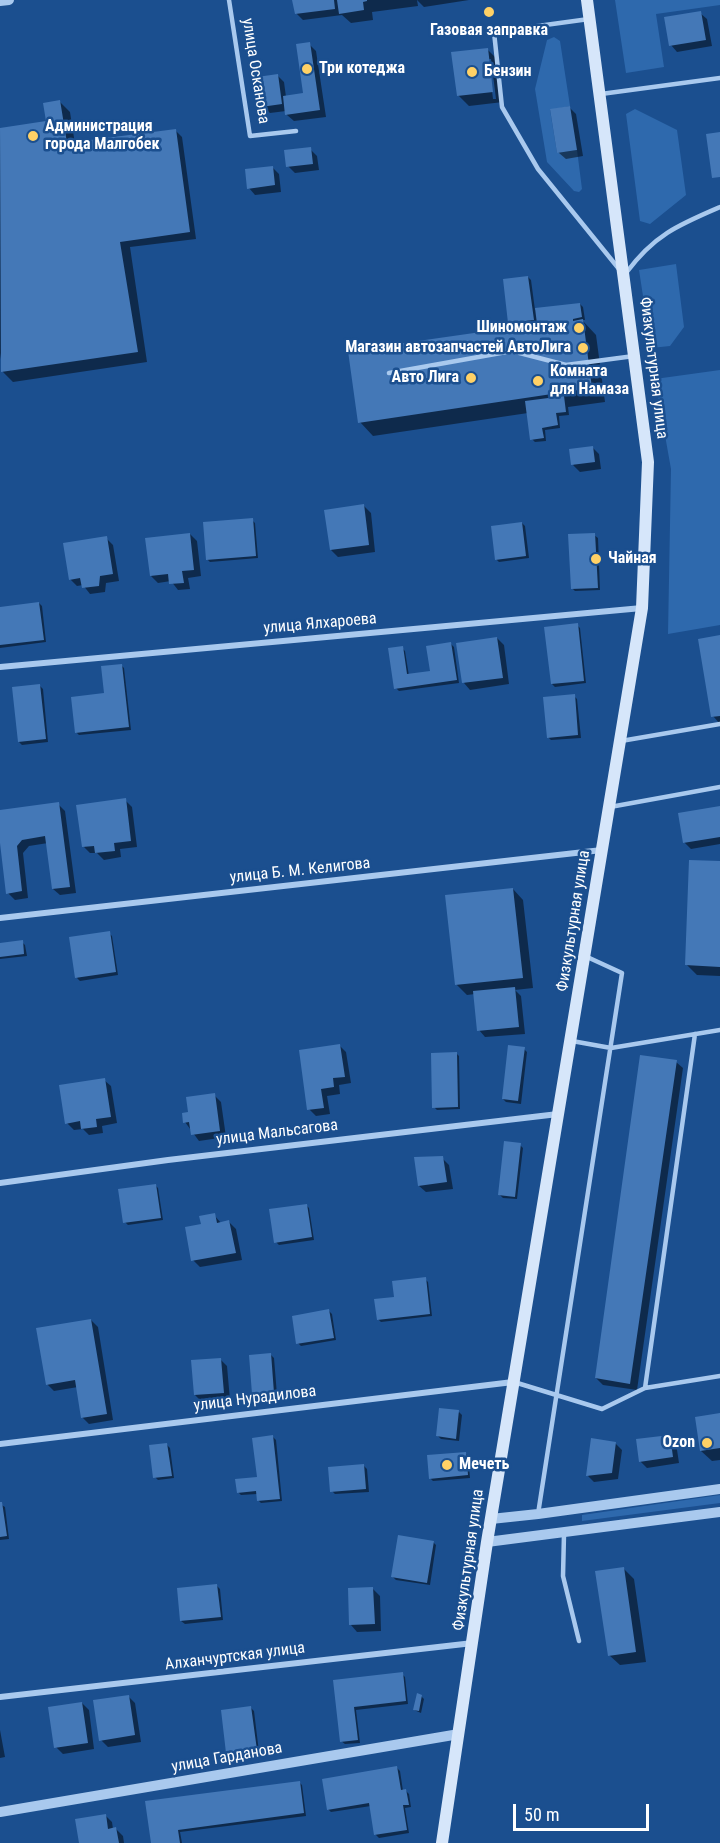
<!DOCTYPE html>
<meta charset="utf-8">
<style>
body{margin:0}
#map{position:relative;width:720px;height:1843px;overflow:hidden;background:#1b4f8f;font-family:"Roboto Condensed",sans-serif}
canvas{display:block}
.scale{position:absolute;left:513px;top:1804px;width:136px;height:27px;box-sizing:border-box;border:3px solid #fff;border-top:0;padding-left:8px;font-size:18px;line-height:21px;white-space:nowrap;color:#fff;-webkit-text-stroke:4px #1b4f8f;paint-order:stroke}
</style>
<div id="map">
<canvas width="720" height="1843"></canvas>
<div class="scale">50 m</div>
</div>
<script>
const c = document.querySelector('canvas').getContext('2d');
c.lineJoin = 'round';
function fill(path, color) { c.fillStyle = color; c.fill(path, 'evenodd'); }
function trace(path, color, width, dash) { c.strokeStyle = color; c.lineWidth = width; c.lineCap = dash ? 'butt' : 'round'; c.setLineDash(dash || []); c.stroke(path); }
function drawText(font, color, halo, rows, align = 'center') {
  c.font = font + ' "Roboto Condensed",sans-serif'; c.lineWidth = 5; c.setLineDash([]); c.textBaseline = 'middle'; c.strokeStyle = halo; c.fillStyle = color; for (const [text, x, y, turn = 0] of rows) {
    c.save(); c.translate(x, y); c.rotate((+turn || 0) * Math.PI / 180); c.textAlign = isNaN(turn) ? turn : align; if (halo) c.strokeText(text, 0, 0); c.fillText(text, 0, 0); c.restore();
  }
}
fill(new Path2D(`
 M615,0H720V5L656,14L664,67L626,73Z
 M554,37L560,41L570,106L550,110L557,153L577,150L582,189L579,192L574,191L547,162L535,89L547,40Z
 M635,109L677,130L686,195L650,224L640,221L626,114Z
 M676,264L684,327L670,346L651,348L639,270Z
 M720,370V625L668,634L671,469L655,379Z
 M720,1495V1503L582,1521V1515Z`), '#2e69ad');
fill(new Path2D(`
 M294,0H469L424,7L417,0L418,6L372,12L373,20L351,23L342,15L303,20L296,13Z
 M700,13L707,19L712,46L677,52L671,45Z
 M309,44L316,51L326,117L294,121L287,115L286,111L270,113L263,106L277,75L284,82L286,97L305,95Z
 M487,49L498,60L503,102L469,106L458,95ZM488,59H491L496,99H493Z
 M60,102L70,112L75,144L175,130L182,137L196,239L130,247L147,362L13,382L3,372L0,353V130L48,122Z
 M569,107L576,114L583,156L566,159L559,153Z
 M310,149L317,156L319,170L295,173L288,166Z
 M273,168L279,174L281,192L255,195L249,188Z
 M528,277L531,280L535,310L580,304L583,307L585,320H582L596,335L605,402L568,407L569,415L559,416L560,428L545,430L546,441L535,442L532,439L528,413L373,436L360,422L528,327V324L513,326L510,323Z
 M592,447L599,454L601,469L580,472L573,465Z
 M364,506L371,513L375,552L338,557L331,550Z
 M252,520L255,523L258,558L210,562L207,559Z
 M522,523L525,526L529,558L499,562L496,559Z
 M190,534L197,541L201,576L188,578L190,589L178,590L171,581L158,583L151,576Z
 M594,535L598,538L600,590L575,591L572,588Z
 M106,538L113,545L119,581L106,583L105,592L90,594L83,585L77,586L70,579Z
 M39,603L42,606L46,642L0,648V608Z
 M577,625L580,628L586,683L555,687L552,684Z
 M720,637V724L713,716Z
 M497,638L504,645L509,684L470,690L464,683Z
 M451,644L454,647L459,683L399,691L396,688L402,648L405,651L409,676L432,673Z
 M121,665L124,668L131,730L79,735L76,732L106,695Z
 M40,686L43,689L48,742L22,745L19,742Z
 M574,696L577,699L581,738L551,740L548,737Z
 M125,800L132,807L137,847L120,849L121,857L104,860L97,853H90L84,847Z
 M58,804L65,811L76,893L60,895L53,889L48,843L29,846L23,853L28,898L15,900L8,893L0,830V811Z
 M720,808V844L691,849L684,842Z
 M720,862V976L697,975L687,965Z
 M513,889L523,900L533,988L515,990L521,996L525,1034L485,1037L479,1030L475,994L467,995L456,984Z
 M109,933L112,936L118,975L80,981L77,978Z
 M22,942L25,945L27,956L0,959V944Z
 M339,1045L346,1052L351,1083L339,1085L340,1094L327,1096L330,1114L316,1116L309,1109Z
 M524,1049L527,1052L521,1104L506,1102L503,1099Z
 M456,1053L459,1056L460,1109L437,1110L434,1107Z
 M676,1062L683,1068L637,1390L603,1385L596,1378Z
 M104,1080L111,1086L117,1123L102,1126L103,1133L89,1135L83,1129L74,1130L67,1123Z
 M214,1095L221,1102L226,1137L199,1141L185,1122L190,1113Z
 M520,1145L523,1148L517,1199L503,1198L500,1195Z
 M442,1158L449,1165L453,1189L426,1192L419,1186Z
 M155,1185L158,1188L163,1220L128,1225L125,1222Z
 M306,1205L309,1208L314,1240L279,1245L276,1242Z
 M214,1215L221,1223L229,1222L236,1229L242,1260L200,1267L193,1260L203,1226Z
 M425,1279L428,1282L432,1316L381,1322L378,1319L395,1298Z
 M329,1311L332,1314L336,1340L301,1346L298,1343Z
 M91,1320L98,1327L113,1420L89,1424L82,1417L78,1387L54,1391L47,1384Z
 M271,1355L274,1358L277,1395L257,1397L254,1393Z
 M220,1359L227,1366L230,1400L202,1402L195,1395Z
 M459,1412L462,1415L459,1441L441,1439L438,1436Z
 M720,1415V1460L712,1461L701,1451Z
 M670,1436L676,1443L679,1463L647,1468L640,1461Z
 M273,1437L276,1440L282,1501L261,1503L258,1500L257,1494L241,1495L238,1492L258,1478Z
 M615,1443L622,1450L618,1479L594,1482L588,1476Z
 M167,1445L170,1448L174,1478L158,1480L155,1477Z
 M465,1453L468,1456L470,1478L433,1481L430,1478Z
 M364,1466L367,1469L369,1492L335,1494L332,1491Z
 M0,1504L5,1507L9,1539L0,1540Z
 M433,1542L436,1545L430,1585L396,1580L393,1577Z
 M623,1568L634,1579L646,1662L620,1665L609,1655Z
 M217,1586L220,1589L223,1620L185,1624L181,1621Z
 M373,1589L380,1596L381,1631L357,1632L351,1625Z
 M402,1674L405,1677L408,1704L356,1710L360,1743L345,1744L341,1741L335,1681Z
 M128,1696L135,1703L141,1742L108,1747L101,1740Z
 M421,1696L424,1699L421,1713L414,1710Z
 M82,1703L89,1710L94,1749L63,1754L56,1747Z
 M251,1708L254,1711L259,1752L230,1756L227,1753Z
 M0,1730L5,1757L0,1758Z
 M397,1768L400,1771L403,1791H406L409,1794L411,1807L405,1808L409,1833L379,1838L375,1834L371,1806L331,1812L328,1809Z
 M299,1782L302,1785L306,1816L180,1832L182,1843H152L147,1803Z
 M105,1815L112,1822L113,1829H116L123,1836L124,1843H81Z`), '#0007');
fill(new Path2D(`
 M292,0H334L335,9L295,14Z
 M337,0H367V1L363,2L364,10L339,14Z
 M701,11L706,40L669,46L664,17Z
 M310,42L320,110L285,115L283,96L303,93L296,44Z
 M488,48L493,92L457,96L451,52Z
 M278,74L282,104L261,107L257,77Z
 M60,100L67,143L176,129L190,232L120,242L138,352L1,372L0,128L46,121L43,103Z
 M570,106L577,150L557,153L550,109Z
 M720,132V177L712,178L706,134Z
 M311,147L313,164L286,167L284,150Z
 M273,166L275,185L247,189L245,169Z
 M528,276L534,320L508,323L503,279Z
 M580,303L582,317L573,319V321L583,319L592,388L358,423L348,351L537,324L535,308Z
 M564,396L566,412L556,413L558,425L542,428L544,438L530,440L525,401Z
 M593,446L595,462L571,465L569,449Z
 M364,504L369,545L330,550L324,510Z
 M253,518L256,556L206,560L203,522Z
 M522,522L526,556L495,560L491,526Z
 M190,533L194,570L182,571L184,583L169,584L168,574L150,576L145,538Z
 M595,533L598,588L571,589L568,534Z
 M107,536L113,574L100,576L99,586L82,588L80,578L69,580L63,543Z
 M39,602L44,640L0,645V607Z
 M578,623L584,681L551,684L544,627Z
 M720,635V716L711,717L698,639Z
 M497,637L503,678L462,683L456,643Z
 M451,642L457,680L394,689L388,648L403,646L407,674L430,671L426,646Z
 M122,664L129,727L75,733L71,697L104,693L101,666Z
 M40,684L46,739L18,742L12,687Z
 M575,694L578,735L547,738L543,697Z
 M126,798L131,841L114,843L115,851L95,853L94,846L82,847L76,805Z
 M59,802L70,887L52,889L45,836L22,840L17,846L22,891L6,894L0,843V810Z
 M720,806V837L683,843L678,813Z
 M689,860L720,861V967L685,965Z
 M513,888L523,978L455,985L445,895Z
 M110,931L116,972L75,978L69,937Z
 M23,940L24,954L0,957V943Z
 M515,987L519,1027L477,1031L473,991Z
 M340,1044L345,1077L333,1078L334,1087L321,1089L324,1108L307,1110L299,1050Z
 M508,1045L525,1047L518,1101L502,1099Z
 M457,1052L458,1107L432,1108L431,1053Z
 M640,1055L677,1060L630,1384L595,1378Z
 M105,1078L111,1117L96,1119L97,1127L81,1129L80,1121L65,1124L59,1085Z
 M215,1093L220,1131L191,1135L189,1122L183,1123L182,1113L188,1112L186,1097Z
 M504,1141L521,1143L515,1197L498,1195Z
 M443,1156L447,1182L418,1186L414,1157Z
 M156,1184L161,1218L123,1223L118,1189Z
 M307,1204L312,1237L274,1243L269,1209Z
 M215,1213L217,1223L229,1220L236,1253L191,1261L185,1227L201,1224L199,1216Z
 M426,1277L430,1314L377,1320L374,1299L394,1297L392,1281Z
 M329,1309L334,1338L296,1344L292,1316Z
 M91,1319L107,1414L81,1418L75,1380L46,1385L36,1328Z
 M271,1353L274,1393L252,1394L249,1355Z
 M221,1358L224,1393L194,1395L191,1360Z
 M439,1408L459,1410L456,1439L436,1436Z
 M720,1413V1448L700,1451L695,1417Z
 M273,1435L280,1499L257,1501L256,1491L237,1493L235,1479L257,1477L252,1438Z
 M670,1435L673,1457L639,1462L636,1439Z
 M591,1438L616,1442L612,1473L586,1476Z
 M167,1443L172,1476L153,1478L149,1445Z
 M466,1452L468,1475L429,1479L427,1455Z
 M364,1464L366,1489L330,1492L328,1467Z
 M0,1502H2L7,1536L0,1537Z
 M398,1535L434,1541L427,1583L391,1577Z
 M624,1567L636,1652L608,1656L595,1571Z
 M217,1584L221,1617L180,1621L177,1588Z
 M373,1587L375,1624L349,1625L348,1588Z
 M403,1672L406,1701L354,1707L358,1740L340,1742L333,1680Z
 M417,1693L422,1695L419,1711L413,1710Z
 M129,1695L135,1735L99,1741L93,1700Z
 M82,1702L88,1743L54,1748L48,1707Z
 M251,1706L257,1750L226,1753L221,1710Z
 M397,1766L401,1790L406,1789L409,1805H403L407,1830L374,1835L369,1803L327,1810L322,1779Z
 M300,1781L304,1813L178,1830L180,1843H151L145,1801Z
 M106,1814L108,1829L116,1827L119,1843H79L75,1819Z`), '#4478b7');
trace(new Path2D(`
 M229,0L250,136L296,131
 M589,19L494,32L502,107L538,169L619,269
 M601,94L720,78
 M626,273C654,235 678,225 720,207
 M389,373L512,351L566,365L634,356
 M621,741L720,724
 M610,807L720,787
 M572,1041L611,1048L720,1030
 M514,1382L602,1409L645,1388L720,1376
 M645,1388L695,1034
 M538,1514L622,973L585,956
 M564,1534L563,1576L579,1641`), '#a9c9ee', 4.5);
trace(new Path2D(`
 M0,667L642,608
 M0,918L602,850
 M0,1183L168,1160L558,1114
 M0,1444L513,1382
 M0,1697L473,1643`), '#a9c9ee', 6);
trace(new Path2D(`
 M0,1L9,0
 M491,1519L538,1514L720,1489
 M487,1542L720,1512
 M0,1812L459,1734`), '#a9c9ee', 10);
trace(new Path2D(`
 M442,1843L487,1542L642,608L648,462L587,0`), '#d6e6fa', 12);
for (const [x, y, r, color] of [
 [489,12,6,"#ffd166"],
 [307,69,6,"#ffd166"],
 [472,72,6,"#ffd166"],
 [33,136,6,"#ffd166"],
 [579,328,6,"#ffd166"],
 [583,348,6,"#ffd166"],
 [471,378,6,"#ffd166"],
 [538,381,6,"#ffd166"],
 [596,559,6,"#ffd166"],
 [707,1443,6,"#ffd166"],
 [447,1465,6,"#ffd166"]
]) { const dot = new Path2D(); dot.arc(x, y, r, 0, 2 * Math.PI); c.fillStyle = color; c.fill(dot); trace(dot, '#1b4f8f', 2); }
drawText('bold 16px', '#fff', '#1b4f8f', [
 ["Газовая заправка",489,31,"center"],
 ["Три котеджа",319,69],
 ["Бензин",484,72],
 ["Администрация",45,127],
 ["города Малгобек",45,145],
 ["Шиномонтаж",567,328,"right"],
 ["Магазин автозапчастей АвтоЛига",571,348,"right"],
 ["Комната",550,372],
 ["для Намаза",550,390],
 ["Авто Лига",459,378,"right"],
 ["Чайная",608,559],
 ["Ozon",695,1443,"right"],
 ["Мечеть",459,1465]
], 'left');
drawText('16px', '#fff', '#1b4f8f', [
 ["улица Осканова",255,71,81],
 ["Физкультурная улица",653,368,83],
 ["улица Ялхароева",320,624,-5],
 ["улица Б. М. Келигова",300,871,-6],
 ["Физкультурная улица",574,921,-81],
 ["улица Мальсагова",277,1133,-7],
 ["улица Нурадилова",255,1399,-7],
 ["Физкультурная улица",469,1560,-82],
 ["Алханчуртская улица",235,1657,-7],
 ["улица Гарданова",227,1758,-10]
]);
</script>
